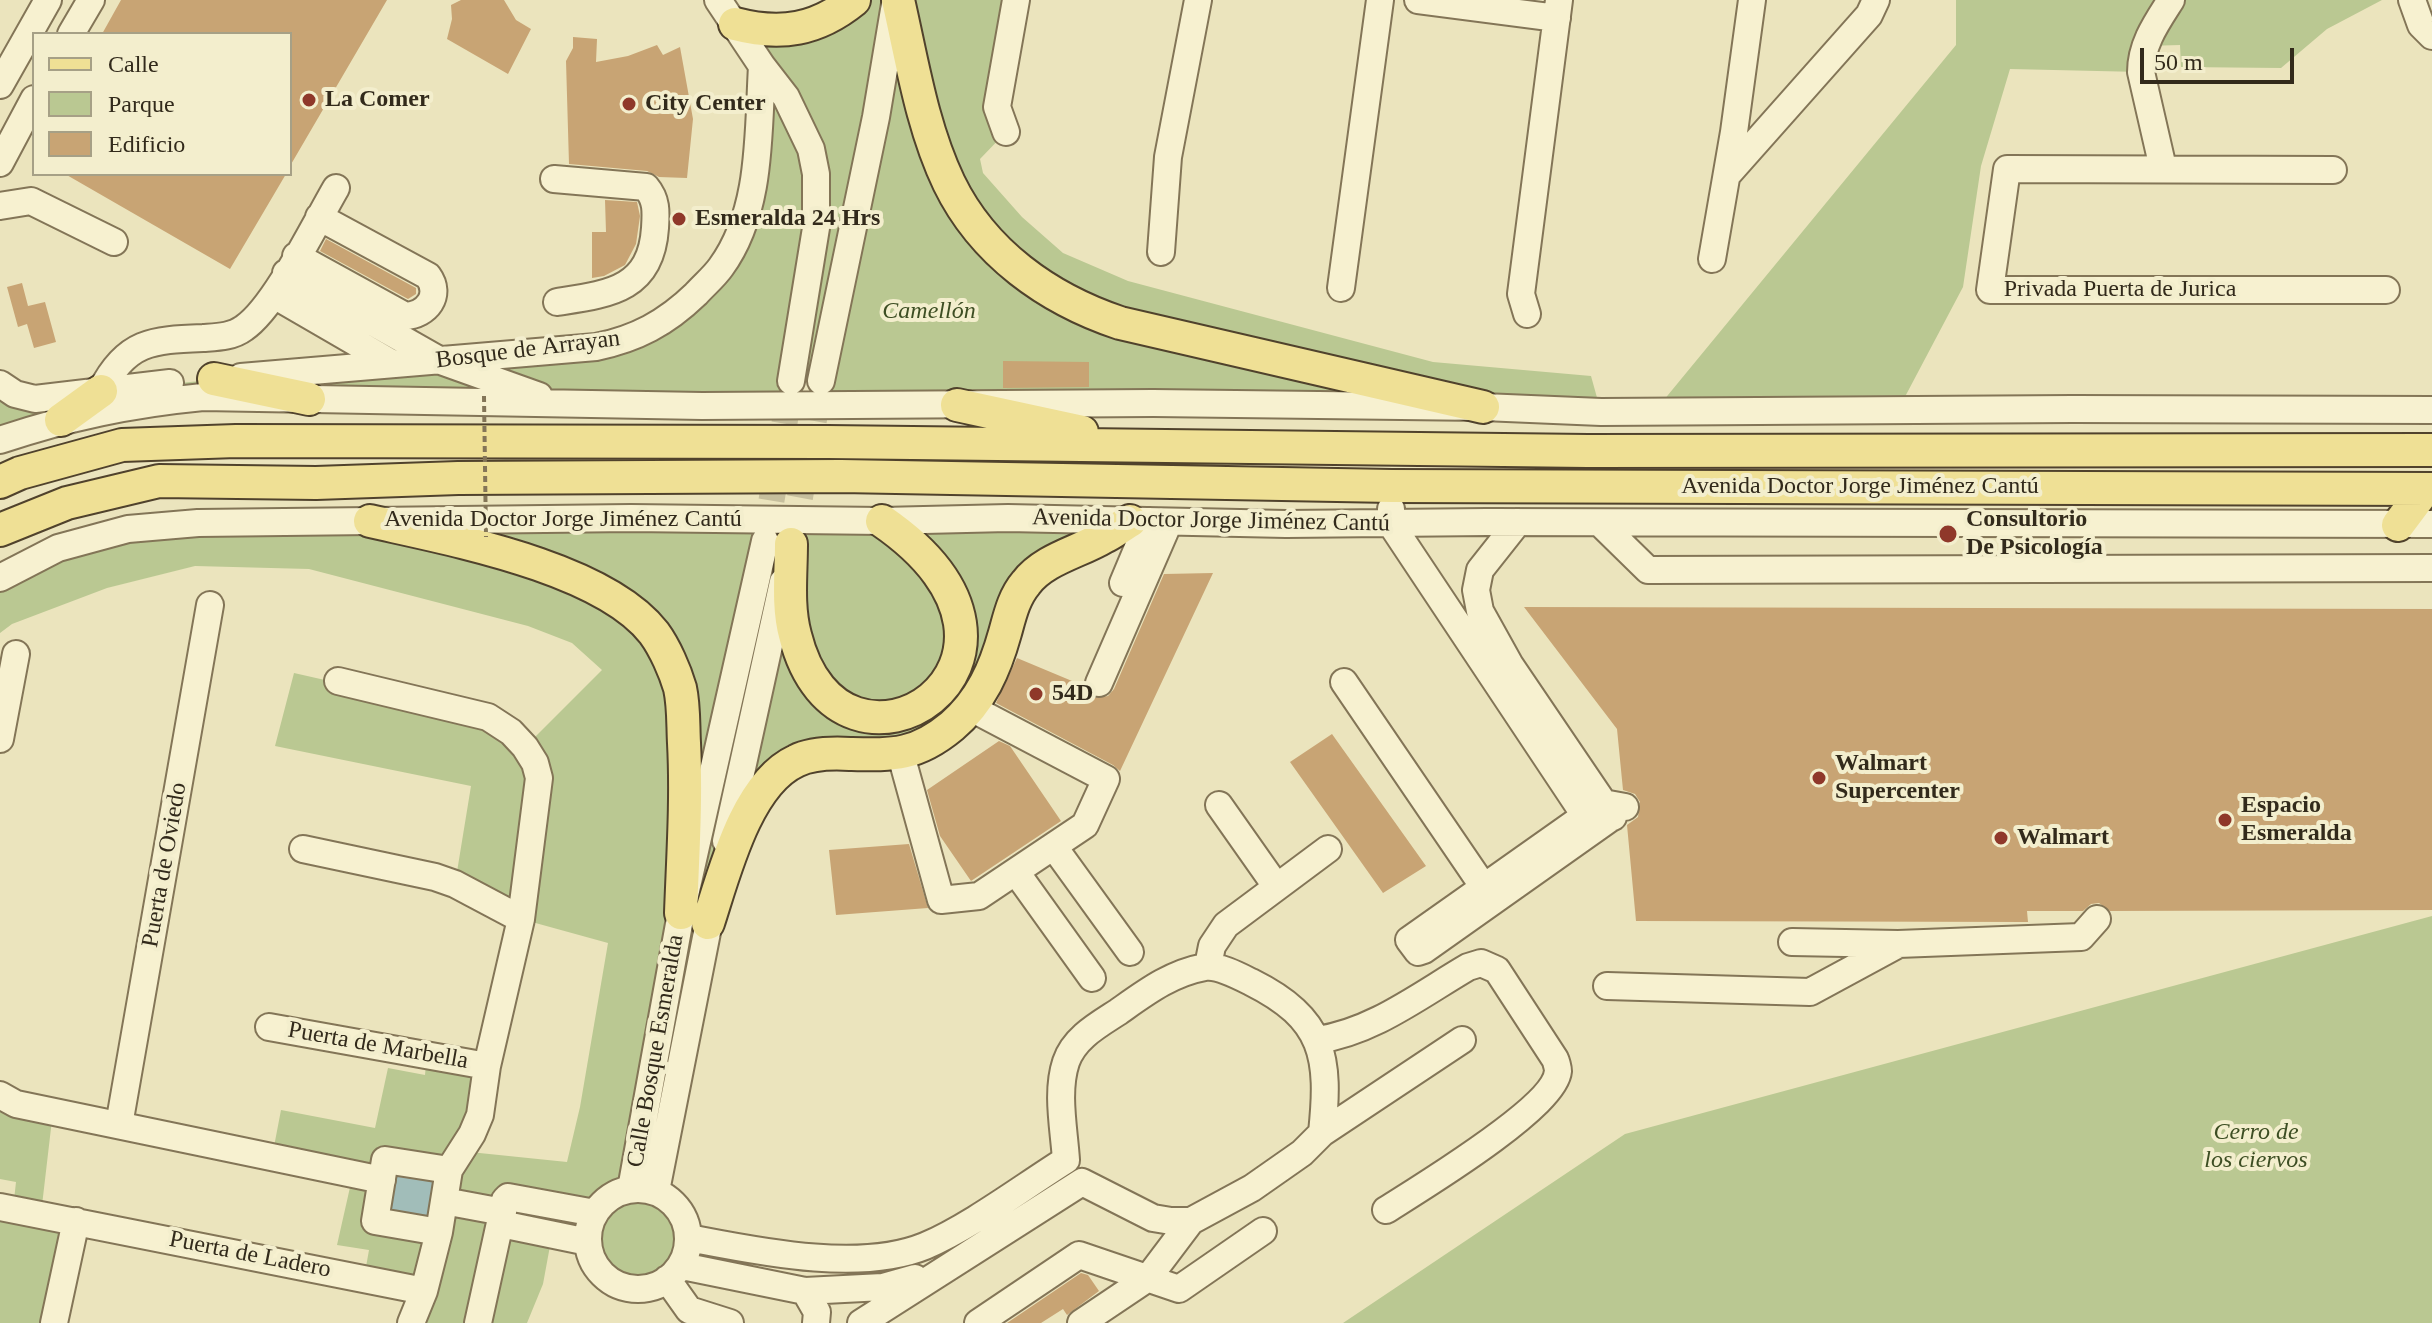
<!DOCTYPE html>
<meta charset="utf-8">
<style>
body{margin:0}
#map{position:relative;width:2432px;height:1323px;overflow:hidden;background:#ebe4bd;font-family:"Times New Roman",serif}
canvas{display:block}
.legend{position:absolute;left:32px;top:32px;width:260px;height:144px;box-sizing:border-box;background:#f3eecd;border:2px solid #a6a086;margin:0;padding:10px 14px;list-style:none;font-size:24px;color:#322a1b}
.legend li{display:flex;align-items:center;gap:16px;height:40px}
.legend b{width:40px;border:2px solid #a6a086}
.scale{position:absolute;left:2140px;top:48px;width:154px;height:36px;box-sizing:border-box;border:4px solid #322a1b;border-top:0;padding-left:10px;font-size:24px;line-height:28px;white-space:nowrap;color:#322a1b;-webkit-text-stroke:6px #f3eecd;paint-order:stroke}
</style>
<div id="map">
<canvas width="2432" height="1323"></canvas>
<ul class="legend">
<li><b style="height:10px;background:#efe095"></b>Calle</li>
<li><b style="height:22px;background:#bac892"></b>Parque</li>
<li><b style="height:22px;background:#c8a474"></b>Edificio</li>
</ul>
<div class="scale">50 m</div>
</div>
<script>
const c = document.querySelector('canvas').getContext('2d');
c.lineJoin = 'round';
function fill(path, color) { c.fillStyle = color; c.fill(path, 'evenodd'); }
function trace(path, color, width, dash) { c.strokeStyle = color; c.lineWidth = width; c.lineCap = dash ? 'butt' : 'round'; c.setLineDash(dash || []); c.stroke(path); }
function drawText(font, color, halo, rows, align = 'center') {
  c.font = font + ' "Times New Roman",serif'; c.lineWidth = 8; c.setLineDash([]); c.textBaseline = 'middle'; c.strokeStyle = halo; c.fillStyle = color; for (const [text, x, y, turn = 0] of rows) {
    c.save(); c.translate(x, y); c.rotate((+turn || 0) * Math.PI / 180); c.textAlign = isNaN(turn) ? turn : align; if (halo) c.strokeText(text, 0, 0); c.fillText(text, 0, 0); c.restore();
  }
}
fill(new Path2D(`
 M854,0H1016L1006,132L980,159L983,173L1022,217L1063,253L1128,281L1433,362L1591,376L1601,412L816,405L820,381H792L784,406L203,397L0,440V384L101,391L636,337L735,245L760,31Z
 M1956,0H2382L2327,29L2281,68L2181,67L2180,45L2146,46L2141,72L2010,69L1981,166L1963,287L1898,410L1654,412L1956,45Z
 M745,519L765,541L793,536L810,519L1130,521L1046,565L949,728L820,755L742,828L656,1191C675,1204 693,1220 687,1245C686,1251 685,1258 683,1263C681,1269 675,1272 670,1276C624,1312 572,1266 595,1214L512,1197L501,1224L552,1235L543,1284L527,1323H411L424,1291L364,1278L369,1250L337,1245L353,1174L272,1157L281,1110L375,1128L388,1068L425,1075L427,1054L487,1066L460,1151L567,1162L580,1107L608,943L521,919L455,884L471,786L275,746L294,673L488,717L525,747L602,670L572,643L528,626L309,569L195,566L107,588L12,624L0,633V578L128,529Z
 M2432,916V1323H1343L1625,1134Z
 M0,1095L53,1111L41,1214L76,1221L54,1323H0V1207L13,1209L16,1182L0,1179Z`), '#bac892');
const water = new Path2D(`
 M385,1160L449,1170L439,1232L375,1221Z`);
fill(water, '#a1bdb9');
trace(water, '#698a86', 2);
fill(new Path2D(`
 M121,0H387L290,166V34H102Z
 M461,0H504L516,20L531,29L508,74L447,39L452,19L451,5Z
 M573,37L597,39L596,62L628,56L657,45L663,55L680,47L693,119L687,178L659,177L647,171L569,164L566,61L573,48Z
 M65,174H286L230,269Z
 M605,200L637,202L640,216L636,244L625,265L604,276L592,278V232H606Z
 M326,239L416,288V294L408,299L320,251Z
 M22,283L28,306L45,302L56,342L34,348L27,324L18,327L7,287Z
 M1003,361L1089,362V387L1003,388Z
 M1213,573L1120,771L1113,765L996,703L1017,658L1084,686L1087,693L1093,698L1108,696L1114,689L1164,574Z
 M1524,607L2432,609V910L2110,911L2099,903L2091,904L2083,911H2027L2028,922L1636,921L1627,825L1638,817L1640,802L1635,794L1623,790L1617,729Z
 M1332,734L1426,866L1383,893L1290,762Z
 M999,741L1010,746L1061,821L971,881L940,836L927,790Z
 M909,844L928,908L836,915L829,850Z
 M1081,1273L1088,1275L1099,1291L1067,1315L1063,1309L1041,1323H1007Z`), '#c8a474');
trace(new Path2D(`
 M793,536L820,386
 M765,539L791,384`), '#c6bf9d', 26, [26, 13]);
const minor = new Path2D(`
 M718,0L762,66L786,97L811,149L816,174V228L791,381
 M1418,0L1557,18
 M2412,0L2421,25L2432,36
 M71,34L91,0
 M0,85L48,0
 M1006,132L997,107L1016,0
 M0,163L34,99
 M2163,168L2141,72C2141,44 2157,22 2171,0
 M2333,170L2007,169L1990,290H2386
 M1727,175L1869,15L1876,0
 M554,179L646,187C657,200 656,212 655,228C651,290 609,294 557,302
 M0,206L31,201L114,242
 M1161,252L1168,157L1198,0
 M296,256L405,316C427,315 442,295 428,276L319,217
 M1712,259L1734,132L1752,0
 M286,273L441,361L539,396
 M1341,288L1380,0
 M274,295L393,364
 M1527,314L1521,294L1559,0
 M241,377L596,347C636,339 666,323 696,294C704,285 714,277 721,267C762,211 758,133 762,66
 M821,381L876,117L895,4
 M0,384L15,394L35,399L170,383
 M101,391C126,341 152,340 203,338C217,337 232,337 244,328C275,307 315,224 336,188
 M0,440C69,417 130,404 203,397L702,406L1153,403L1483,407L1601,412L2073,409L2432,410
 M1391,509V524L1594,829
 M1518,522L1480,570L1476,590L1480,611L1510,665L1613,817
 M1600,523L1648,570L2432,568
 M0,578L58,548L128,529L198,523L631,518L882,521L1008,518L1286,524L1487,522L2432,524
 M1123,583L1149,521
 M338,681L488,717L511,732L525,747L535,763L539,778L521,919L487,1066L480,1115L472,1134L449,1170
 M1344,682L1483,886
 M1099,683L1169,522
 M0,739L16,654
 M901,755L941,900L979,896L1085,825L1106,779L971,708
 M1219,805L1276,886
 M1612,817L1424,950L1418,952L1409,940L1603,803L1625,807
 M726,841L783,582
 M1054,847L1130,952
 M303,849L435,877L455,884L521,919
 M1016,872L1092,978
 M1792,942L1898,944L2081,937L2097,919
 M1208,966L1212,946L1226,925L1328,849
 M1607,986L1810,992L1895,946
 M269,1027L487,1066
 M1317,1040C1373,1032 1420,995 1468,967L1481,963L1497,970L1555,1059C1556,1061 1558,1068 1558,1071C1555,1107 1419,1189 1386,1210
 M0,1095L16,1104L382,1180
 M119,1125L210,605
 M385,1160L449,1170L439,1232L375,1221Z
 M588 1239a50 50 0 1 1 100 0a50 50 0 1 1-100 0Z
 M631,1189L681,913L765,541
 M656,1191L712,907
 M444,1201L503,1212
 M0,1207L424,1291
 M501,1224L588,1242
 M689,1238C757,1251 859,1273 925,1246C970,1227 1023,1187 1066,1160C1064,1129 1056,1092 1066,1062C1074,1038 1098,1025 1118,1012C1145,993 1171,973 1205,967C1218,965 1239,976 1251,982C1325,1019 1330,1057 1322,1133
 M682,1266L805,1291L883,1287L915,1278
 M667,1279L689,1310L730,1323
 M805,1291L817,1312L816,1323
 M54,1323L76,1221
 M411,1323L424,1291L439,1232
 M478,1323L505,1200L508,1197L595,1213
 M861,1323L1082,1182L1153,1218L1171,1221H1191L1252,1188L1302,1153L1322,1133L1462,1040
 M978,1323L1079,1255L1179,1289L1263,1231
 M1081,1323L1148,1278L1191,1221`);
const major = new Path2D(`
 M898,0C912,61 922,127 949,183C983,253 1048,299 1120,323L1483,407
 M735,24C781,36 817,30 854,0
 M214,379L309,399
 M957,405L1082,432
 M61,420L101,391
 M0,482L20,473L122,445L236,441L828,442L1588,451L2432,450
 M370,521C449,539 603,567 654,633C665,648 675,671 680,688C684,706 683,725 684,743C687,800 683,857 681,913
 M2398,525L2425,489
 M0,530L67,503L159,481L316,483L458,478L841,476L1392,486L2432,489
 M791,544C791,574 787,606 795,635C840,817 1084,660 882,521
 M708,923C724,874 746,784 796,761C812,753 833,753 850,754C893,755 916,756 952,726C981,701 995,669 1005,633C1010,615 1014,597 1026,583C1044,559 1079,552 1104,537C1113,533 1121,526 1130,521`);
trace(minor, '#837557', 30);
trace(major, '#50422c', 36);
trace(minor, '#f7f1d0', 26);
trace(major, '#efe095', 32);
trace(new Path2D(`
 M484,396L486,537`), '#837557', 4, [6, 4]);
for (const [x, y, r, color] of [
 [309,100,8,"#8f382a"],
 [629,104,8,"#8f382a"],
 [679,219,8,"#8f382a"],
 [1948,534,10,"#8f382a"],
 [1036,694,8,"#8f382a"],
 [1819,778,8,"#8f382a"],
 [2225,820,8,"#8f382a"],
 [2001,838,8,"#8f382a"]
]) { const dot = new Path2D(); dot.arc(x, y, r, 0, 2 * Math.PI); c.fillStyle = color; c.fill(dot); trace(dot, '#f3eecd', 3); }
drawText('bold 24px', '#322a1b', '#f3eecd', [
 ["La Comer",325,100],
 ["City Center",645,104],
 ["Esmeralda 24 Hrs",695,219],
 ["Consultorio",1966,520],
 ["De Psicología",1966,548],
 ["54D",1052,694],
 ["Walmart",1835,764],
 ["Supercenter",1835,792],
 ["Espacio",2241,806],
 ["Esmeralda",2241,834],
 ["Walmart",2017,838]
], 'left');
drawText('24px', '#322a1b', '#f3eecd', [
 ["Privada Puerta de Jurica",2120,290],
 ["Bosque de Arrayan",528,350,-7],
 ["Avenida Doctor Jorge Jiménez Cantú",1860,487],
 ["Avenida Doctor Jorge Jiménez Cantú",563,520],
 ["Avenida Doctor Jorge Jiménez Cantú",1211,521,1],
 ["Puerta de Oviedo",165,865,-80],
 ["Puerta de Marbella",378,1046,10],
 ["Calle Bosque Esmeralda",656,1051,-80],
 ["Puerta de Ladero",250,1255,11]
]);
drawText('italic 24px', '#3d4e23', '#f3eecd', [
 ["Camellón",929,312],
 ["Cerro de",2256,1133],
 ["los ciervos",2256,1161]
]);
</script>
